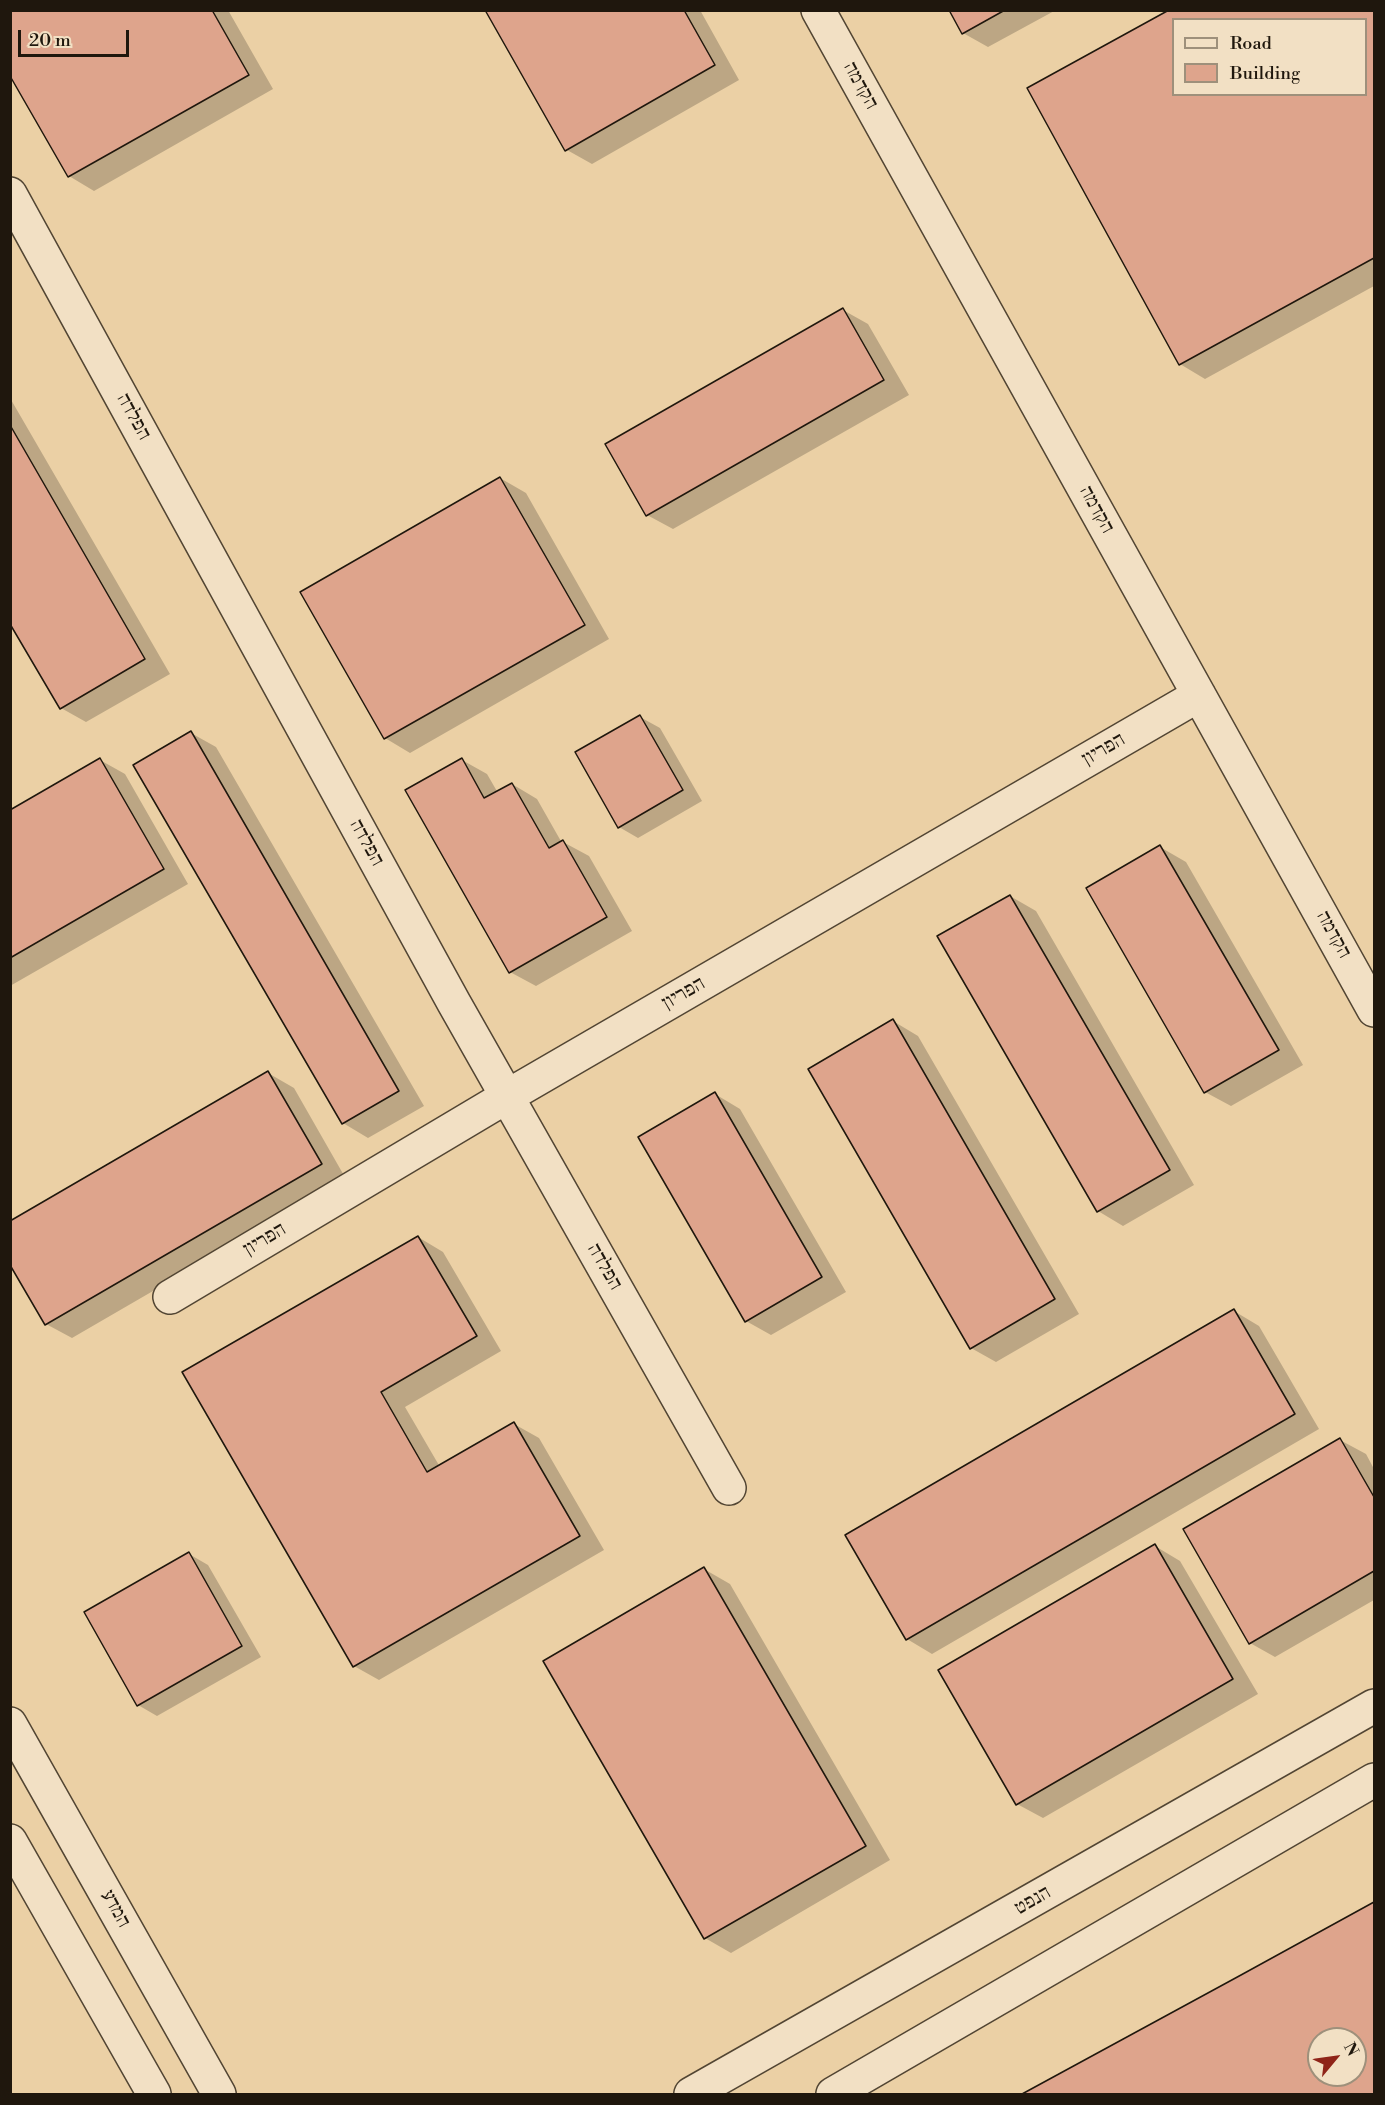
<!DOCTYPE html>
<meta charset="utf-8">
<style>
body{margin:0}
#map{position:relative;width:1385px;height:2105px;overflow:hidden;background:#ebd0a5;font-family:"Libre Bodoni",serif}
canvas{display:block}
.frame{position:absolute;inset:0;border:12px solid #1f170d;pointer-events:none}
.legend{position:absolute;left:1172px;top:18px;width:195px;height:78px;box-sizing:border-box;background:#f2e0c4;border:2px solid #9e907b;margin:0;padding:8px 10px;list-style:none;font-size:18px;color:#1f170d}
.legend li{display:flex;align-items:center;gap:12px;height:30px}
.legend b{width:30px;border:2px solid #9e907b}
.north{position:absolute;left:1307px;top:2027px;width:60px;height:60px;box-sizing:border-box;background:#f2e0c4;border:2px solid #9e907b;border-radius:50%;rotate:61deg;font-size:16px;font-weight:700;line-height:24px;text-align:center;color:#1f170d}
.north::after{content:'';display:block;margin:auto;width:21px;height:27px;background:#8f2418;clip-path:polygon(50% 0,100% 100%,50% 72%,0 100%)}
.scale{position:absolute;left:18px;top:30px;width:111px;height:27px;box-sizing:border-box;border:3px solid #1f170d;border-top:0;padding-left:8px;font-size:18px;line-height:21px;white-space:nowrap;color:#1f170d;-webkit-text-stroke:4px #f2e0c4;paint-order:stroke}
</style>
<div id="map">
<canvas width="1385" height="2105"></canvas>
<div class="frame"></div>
<ul class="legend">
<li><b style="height:8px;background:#f2e0c4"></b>Road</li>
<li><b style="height:16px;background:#dea48c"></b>Building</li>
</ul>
<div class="north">N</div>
<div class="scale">20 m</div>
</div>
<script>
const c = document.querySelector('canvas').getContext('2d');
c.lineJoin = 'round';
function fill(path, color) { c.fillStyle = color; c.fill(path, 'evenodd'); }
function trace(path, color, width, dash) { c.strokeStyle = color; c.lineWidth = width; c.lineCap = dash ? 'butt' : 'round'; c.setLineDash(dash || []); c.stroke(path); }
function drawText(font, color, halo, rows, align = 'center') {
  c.font = font + ' "Libre Bodoni","Frank Ruhl Libre",serif'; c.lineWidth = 6; c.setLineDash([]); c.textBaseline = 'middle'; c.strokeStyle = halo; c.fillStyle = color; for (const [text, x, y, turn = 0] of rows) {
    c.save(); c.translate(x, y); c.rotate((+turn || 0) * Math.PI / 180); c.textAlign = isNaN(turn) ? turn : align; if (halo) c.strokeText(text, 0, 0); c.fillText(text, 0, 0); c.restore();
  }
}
fill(new Path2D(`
 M11,10H228L273,89L94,191L69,176Z
 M487,10H700L739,80L592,164L567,150Z
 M951,10H1056L988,47L963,33Z
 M1172,10H1374V286L1205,379L1180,364L1029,88ZM1174,20H1366V94H1174Z
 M843,310L868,324L909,395L673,529L647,515Z
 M10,398L170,674L86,722L61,708L10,621Z
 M500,478L526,493L609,639L410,753L385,738Z
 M640,717L660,728L702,801L638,838L619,827Z
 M191,733L216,747L424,1106L368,1138L343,1123Z
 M100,760L125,774L188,884L10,986V811Z
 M462,760L487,774L498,793L512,784L537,799L562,843L563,842L589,856L632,931L536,986L510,972Z
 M1160,847L1186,862L1303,1065L1231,1106L1205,1092Z
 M1010,896L1036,911L1194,1185L1123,1226L1098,1211Z
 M893,1021L918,1036L1079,1314L996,1362L971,1348Z
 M268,1073L294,1088L346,1179L72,1338L46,1324Z
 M715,1094L740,1109L846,1292L771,1335L746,1321Z
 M418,1237L443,1252L501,1351L405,1407L440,1467L514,1424L539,1438L604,1550L379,1680L354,1666L184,1373Z
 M1234,1311L1259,1326L1319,1429L932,1654L907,1639Z
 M1340,1440L1366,1454L1374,1469V1600L1275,1657L1250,1643Z
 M1155,1546L1180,1561L1258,1694L1043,1818L1017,1804Z
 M189,1554L208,1565L261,1657L157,1716L138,1705Z
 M704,1569L730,1584L890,1860L731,1953L705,1938L545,1661Z
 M1374,1904V2094H1025ZM1319,2039H1355V2075H1319Z`), '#0003');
const building = new Path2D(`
 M10,10H212L249,75L68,177L10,76Z
 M485,10H684L715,65L565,151Z
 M949,10H1005L962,34Z
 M1169,10H1374V258L1179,365L1027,88ZM1174,20H1366V94H1174Z
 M843,308L884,380L646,516L605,444Z
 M10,425L145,659L60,709L10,624Z
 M500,477L585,625L384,739L300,592Z
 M640,715L683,790L618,828L575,752Z
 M191,731L399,1091L342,1124L133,765Z
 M100,758L164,869L10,958V810Z
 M462,758L484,798L512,783L549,848L563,840L607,917L509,973L405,790Z
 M1160,845L1279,1050L1204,1093L1086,888Z
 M1010,895L1170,1170L1097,1212L937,936Z
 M893,1019L1055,1299L970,1349L808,1069Z
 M268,1071L322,1164L45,1325L10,1265V1221Z
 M715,1092L822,1277L745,1322L638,1137Z
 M418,1236L477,1336L381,1392L427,1472L514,1422L580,1536L353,1667L182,1372Z
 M1234,1309L1295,1414L906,1640L845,1535Z
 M1340,1438L1374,1497V1571L1249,1644L1183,1529Z
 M1155,1544L1233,1679L1016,1805L938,1670Z
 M189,1552L242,1646L137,1706L84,1612Z
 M704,1567L866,1846L704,1939L543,1661Z
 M1374,1902V2094H1022L1241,1975ZM1319,2039H1355V2075H1319Z`);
fill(building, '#dea48c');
trace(building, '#1f170d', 1.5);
const minor = new Path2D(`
 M818,10L1374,1010
 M10,194L454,1003L729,1488
 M170,1297L506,1097L1199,695`);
const tertiary = new Path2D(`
 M10,1724L219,2094
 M10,1841L154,2094
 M691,2094L1374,1706
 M833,2094L1374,1780`);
trace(minor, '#524533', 36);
trace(tertiary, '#524533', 36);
trace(minor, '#f2e0c4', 33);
trace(tertiary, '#f2e0c4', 33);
drawText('20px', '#1f170d', '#f2e0c4', [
 ["הקדמה",860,86,61],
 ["הפלדה",133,417,61],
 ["הקדמה",1096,510,61],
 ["הפריון",1104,750,-30],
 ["הפלדה",366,843,61],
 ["הקדמה",1333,935,61],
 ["הפריון",684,994,-30],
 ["הפריון",265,1240,-31],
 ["הפלדה",604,1267,60],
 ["הנפט",1033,1901,-30],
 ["המדע",115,1909,61]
]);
</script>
